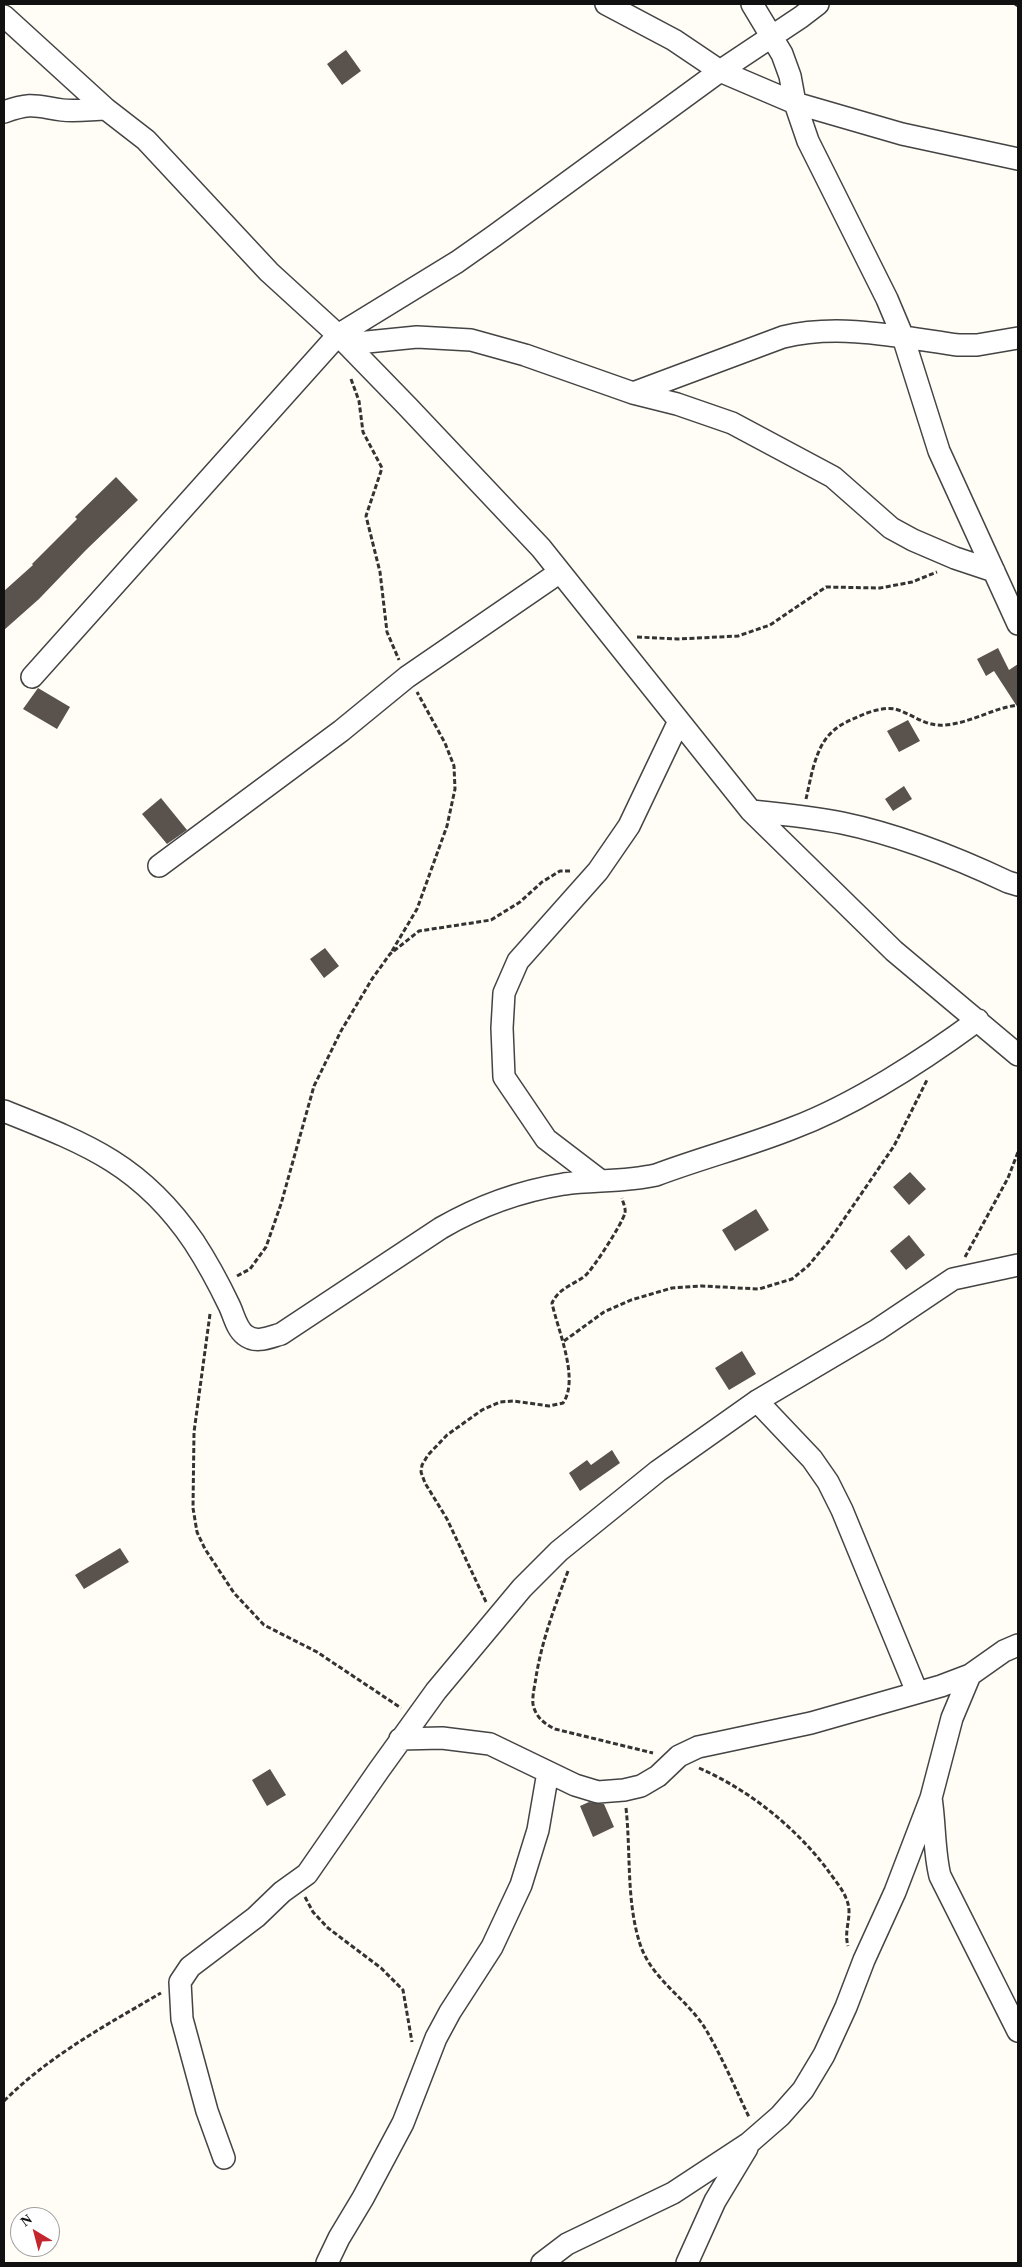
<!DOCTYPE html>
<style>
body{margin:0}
#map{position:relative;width:1022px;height:2267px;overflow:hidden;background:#fffdf5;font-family:Georgia,serif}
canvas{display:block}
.frame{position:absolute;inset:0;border:5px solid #111;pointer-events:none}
.north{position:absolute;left:10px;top:2207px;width:50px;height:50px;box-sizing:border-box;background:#fff;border:1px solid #a0a0a0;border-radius:50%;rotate:323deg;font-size:14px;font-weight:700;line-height:20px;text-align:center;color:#111}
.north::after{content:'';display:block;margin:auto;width:18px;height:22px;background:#c4262e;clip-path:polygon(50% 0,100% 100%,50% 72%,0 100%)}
</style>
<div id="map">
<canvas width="1022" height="2267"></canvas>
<div class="frame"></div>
<div class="north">N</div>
</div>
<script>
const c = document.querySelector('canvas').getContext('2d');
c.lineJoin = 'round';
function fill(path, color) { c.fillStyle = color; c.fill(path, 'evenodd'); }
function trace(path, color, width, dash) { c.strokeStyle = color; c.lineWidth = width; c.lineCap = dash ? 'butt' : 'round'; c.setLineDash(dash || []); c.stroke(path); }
fill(new Path2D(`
 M346,50L361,71L342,85L327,64Z
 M116,477L138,500L86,550L39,599L4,630V591L33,565L32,564L77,519L75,517Z
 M998,648L1009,670L1018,664V708L994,671L986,676L977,659Z
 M38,688L70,707L57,729L23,709Z
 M908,720L920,741L899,752L887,731Z
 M904,786L912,799L893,811L885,799Z
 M161,798L187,830L167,844L142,814Z
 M325,948L339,966L324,978L310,959Z
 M910,1172L926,1189L909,1205L893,1187Z
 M756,1209L769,1230L735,1251L722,1230Z
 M909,1235L925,1255L906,1270L890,1251Z
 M742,1351L756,1374L729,1390L715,1368Z
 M612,1450L620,1463L580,1491L569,1473L587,1460L591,1465Z
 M120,1548L129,1562L84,1589L75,1575Z
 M270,1769L286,1795L267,1806L252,1780Z
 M589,1802L604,1804L614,1827L593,1837L580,1806Z`), '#5a524d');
const minor = new Path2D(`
 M606,4L674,40L720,71L795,103L902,134L1018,159
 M752,4L782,54L790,76L795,103L808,141L887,299L903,337L939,451L1018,624
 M4,16L106,109L146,140L269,272L338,335L408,407L541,548L751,811L894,951L1018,1055
 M4,112C32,102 35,106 62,110C76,112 93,109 106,109
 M347,344L417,337L471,340L525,355L633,393L677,404L732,423L833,477L891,528L913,540L955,558L994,571
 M633,393L783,337C839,323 901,337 958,345H977L1018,338
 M32,677L338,335L457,262L494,236L720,71L801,17L818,4
 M751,811C781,814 812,817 842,823C900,835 955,857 1008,882L1018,885
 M159,866L341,731L407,677L560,572
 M4,1111C87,1144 142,1165 194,1242C207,1262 219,1284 229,1305C234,1315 236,1328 245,1335C256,1344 270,1337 281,1334L441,1228C479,1206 521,1191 564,1184C594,1180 625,1182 656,1175C701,1158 748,1146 793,1128C854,1105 925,1059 978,1020
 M601,1181L546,1139L504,1077L502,1028L504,993L518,961L598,871L629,826L679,721
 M757,1401L812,1459L828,1482L842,1510L917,1692
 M400,1739L442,1738L490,1744L575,1785L598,1792L624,1790L641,1786L658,1776L679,1756L698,1747L811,1723L941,1686L970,1675L1004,1651L1018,1645
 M931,1798C935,1823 934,1853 940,1876L1018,2031
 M224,2158L207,2111L182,2019L180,1982L190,1967L256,1917L282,1892L307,1874L379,1770L436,1691L522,1588L559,1551L658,1471L757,1401L877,1330L953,1279L1018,1265
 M327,2263L339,2238L363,2198L403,2123L436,2038L450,2012L492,1947L521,1885L538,1830L548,1772
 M542,2263L567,2244L673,2193L749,2143L780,2116L803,2090L824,2055L846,2007L864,1960L895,1892L931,1798L952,1718L970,1675
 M687,2263L715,2201L747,2148`);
trace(minor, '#444', 24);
trace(new Path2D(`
 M1015,4L1018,6
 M351,379L359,401L363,432L382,468L366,516L380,572L387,632L399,660
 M637,637L677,639L738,636L770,625L826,587L880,588L912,582L937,572
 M806,799C811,778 815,747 832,732C840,724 851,720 862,715C871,711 885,707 895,709C913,714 925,727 945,725C971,723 993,708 1018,705
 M392,951L417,909L447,826L455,789L454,766L445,743L417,692
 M965,1257L1008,1178L1018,1152
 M237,1276L250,1269L266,1247L281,1204L314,1086L341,1031L372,979L390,954L419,931L491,920L520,902L542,882L560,871H571
 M210,1314L194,1432L193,1508L197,1532L205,1549L234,1593L264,1625L317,1652L401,1708
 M564,1341L604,1312L631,1300L672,1288L702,1286L759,1289L792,1279L808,1266L829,1241L894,1146L927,1080
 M568,1571C555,1606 542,1640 536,1677C535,1685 532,1696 533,1704C535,1716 544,1724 555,1729L653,1753
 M486,1602L447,1519L425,1483L421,1472L422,1465L428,1455L447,1435L482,1410L500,1402L514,1401L549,1406L563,1403C580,1379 557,1328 552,1303C559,1288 573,1285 585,1276C593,1269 622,1224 625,1213C626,1208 623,1203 622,1198
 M699,1768C749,1790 794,1826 827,1869C833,1878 842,1888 846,1898C854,1916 843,1928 848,1946
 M626,1808C631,1854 626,1900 640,1944C651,1978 684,1997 703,2025C720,2052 735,2088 749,2117
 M305,1897L313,1912L328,1928L381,1968L403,1990L412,2042
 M4,2101C49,2056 106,2025 161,1993`), '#333', 3, [5, 2.5]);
trace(minor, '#fff', 21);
</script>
